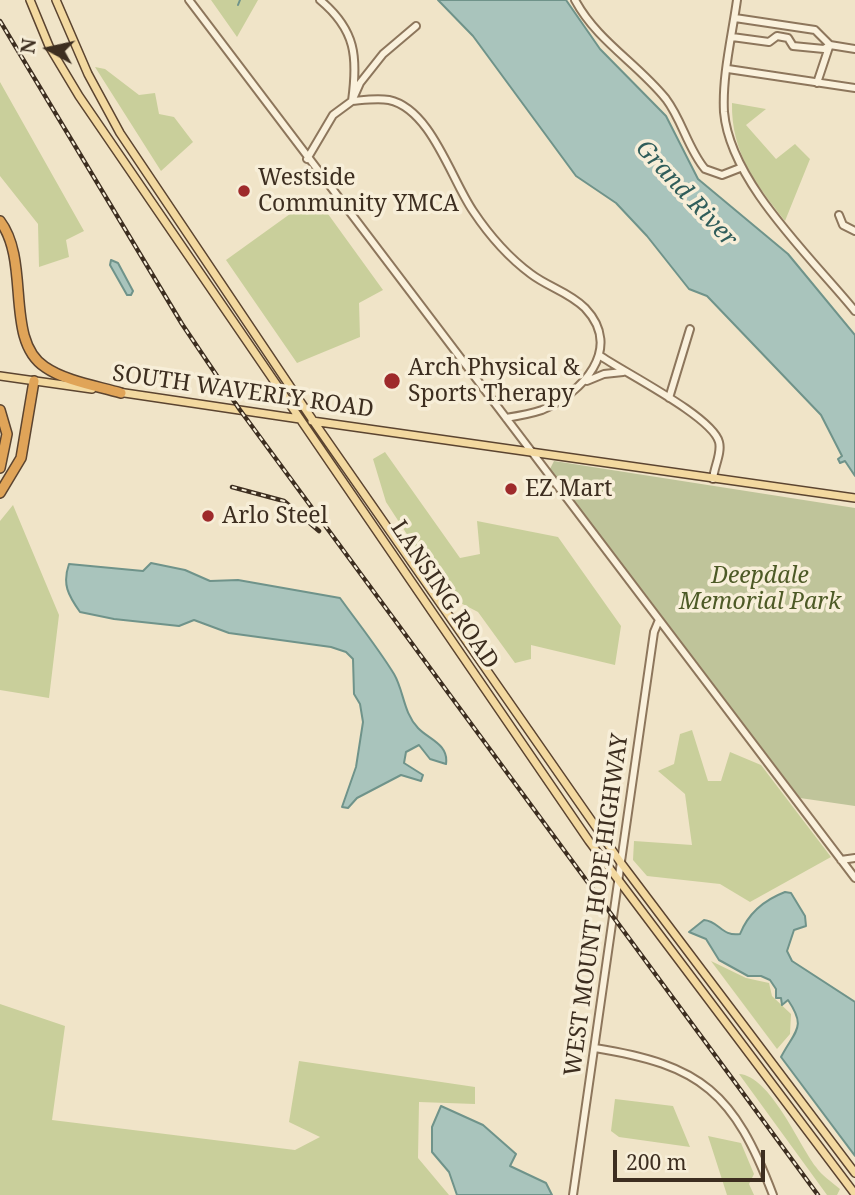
<!DOCTYPE html>
<style>
body{margin:0}
#map{position:relative;width:855px;height:1195px;overflow:hidden;background:#f0e4c8;font-family:"Noto Serif",serif}
canvas{display:block}
.north{position:absolute;left:14px;top:14px;width:70px;height:70px;-webkit-text-stroke:5px #f7eed8;paint-order:stroke;rotate:278deg;font-size:19px;font-weight:700;line-height:28px;text-align:center;color:#3d2e20}
.north::after{content:'';display:block;margin:auto;width:24px;height:32px;background:#3d2e20;clip-path:polygon(50% 0,100% 100%,50% 72%,0 100%)}
.scale{position:absolute;left:613px;top:1150px;width:152px;height:32px;box-sizing:border-box;border:4px solid #3d2e20;border-top:0;padding-left:9px;font-size:21px;line-height:24px;white-space:nowrap;color:#3d2e20;-webkit-text-stroke:5px #f7eed8;paint-order:stroke}
</style>
<div id="map">
<canvas width="855" height="1195"></canvas>
<div class="north">N</div>
<div class="scale">200 m</div>
</div>
<script>
const c = document.querySelector('canvas').getContext('2d');
c.lineJoin = 'round';
function fill(path, color) { c.fillStyle = color; c.fill(path, 'evenodd'); }
function trace(path, color, width, dash) { c.strokeStyle = color; c.lineWidth = width; c.lineCap = dash ? 'butt' : 'round'; c.setLineDash(dash || []); c.stroke(path); }
function drawText(font, color, halo, rows, align = 'center') {
  c.font = font + ' "Noto Serif",serif'; c.lineWidth = 7; c.setLineDash([]); c.textBaseline = 'middle'; c.strokeStyle = halo; c.fillStyle = color; for (const [text, x, y, turn = 0] of rows) {
    c.save(); c.translate(x, y); c.rotate((+turn || 0) * Math.PI / 180); c.textAlign = isNaN(turn) ? turn : align; if (halo) c.strokeText(text, 0, 0); c.fillText(text, 0, 0); c.restore();
  }
}
fill(new Path2D(`
 M211,0H258L237,37Z
 M95,67L105,69L139,95L155,93L159,114L174,117L193,142L161,171Z
 M0,82L84,231L66,240L69,257L39,267L38,224L0,176Z
 M732,103L766,109L746,125L776,159L795,144L810,159L785,221C756,184 731,153 732,103Z
 M315,196L383,290L359,303L360,337L297,363L226,260Z
 M385,452L460,558L480,554L477,521L558,537L621,626L615,665L531,645V659L515,663L478,612L447,596L386,502L373,459Z
 M13,505L59,615L49,698L0,690V521Z
 M692,730L708,781H721L730,752L761,765L831,857L750,902L720,884L647,876L633,860L634,841L692,845L685,794L658,771L674,764L680,734Z
 M711,961L746,978L769,983L772,996L791,1014L790,1034L777,1049Z
 M0,1004L65,1026L52,1120L295,1150L320,1137L289,1122L299,1061L475,1087V1104L419,1102L418,1158L449,1195H0Z
 M739,1074C770,1076 798,1143 816,1167C822,1176 832,1182 840,1189L837,1195H827Z
 M615,1099L673,1106L690,1147L619,1137L611,1131Z
 M708,1136L741,1143L754,1174L749,1184L754,1195H727Z`), '#c9cf9b');
fill(new Path2D(`
 M554,461L855,508V806L800,798L550,469Z`), '#bfc49a');
const water = new Path2D(`
 M438,0H566L600,49L666,116L698,179L788,254L855,335V476L845,461L840,463L838,459L842,456L821,415L707,296L689,289L647,236L616,203L576,176L473,36Z
 M111,260L118,263L133,291L131,295H127L110,265Z
 M151,563L185,570L210,581L238,580L340,598C358,623 378,648 394,674C404,691 403,712 418,728C428,739 449,744 446,764L430,759L419,745L406,752L404,763L423,775L421,781L401,775L357,798L348,808L342,807L356,767L363,722L360,704L354,694L353,659L346,652L331,647L229,633L194,620L179,626L114,619L80,612C68,595 62,584 69,564L143,571Z
 M785,892L791,893L805,916L806,926L794,930L787,951L792,961L855,1002V1156L781,1057C795,1030 807,1028 788,1000L782,1005L781,998H776V989L770,980L761,976H748L719,960L706,939L689,932L704,920C719,921 722,937 740,934C748,914 764,900 785,892Z
 M441,1106L483,1125L516,1154L510,1166L546,1183L552,1195H457L449,1172L432,1152V1127Z`);
fill(water, '#a9c4bc');
trace(water, '#6f938a', 2);
trace(new Path2D(`
 M238,5L240,0`), '#6f938a', 2);
const minor = new Path2D(`
 M189,0L855,878
 M320,0C356,30 358,57 352,101C364,100 377,98 389,100C431,109 451,179 473,211C489,235 508,257 531,274C548,287 569,292 585,308C624,349 582,393 542,410C530,414 518,416 506,418
 M575,0C597,41 637,63 666,99C682,120 688,149 705,169L722,175L740,168
 M737,0C732,36 722,76 724,112C730,182 811,257 855,311
 M735,18L815,30L830,45L855,49
 M732,37L769,42L777,36L788,38L793,46L824,49L830,45
 M728,69L855,88
 M817,83L829,47
 M307,159L333,115L352,101L360,83L383,54L416,26
 M839,215L843,225L855,231
 M599,355C623,372 712,416 719,442C722,453 714,467 713,479
 M587,381L604,374L623,372
 M669,398L690,329
 M841,860L855,858
 M595,1048C702,1065 734,1093 773,1195
 M573,1195L654,632L659,620`);
const major = new Path2D(`
 M30,0L49,46L79,96L589,841L855,1194
 M56,0L88,74L120,133L314,422L621,863L855,1173
 M0,376L92,389
 M118,392L300,419
 M312,421L855,498`);
const highway = new Path2D(`
 M0,221C31,262 4,340 45,367C65,381 97,386 121,393
 M0,410L7,434L0,468
 M0,493L21,458L34,381`);
trace(minor, '#8d765c', 10);
trace(major, '#5b4430', 10);
trace(highway, '#5b4430', 12);
trace(minor, '#faf1dc', 6);
trace(major, '#f3d9a0', 7);
trace(highway, '#e0a458', 9);
const rail = new Path2D(`
 M0,21L182,324L240,410L818,1195
 M232,487L284,501L319,531`);
trace(rail, '#3d2e20', 4.5);
trace(rail, '#f7eed8', 2, [5]);
for (const [x, y, r, color] of [
 [244,191,7,"#9e2a2b"],
 [392,381,9,"#9e2a2b"],
 [511,489,7,"#9e2a2b"],
 [208,516,7,"#9e2a2b"]
]) { const dot = new Path2D(); dot.arc(x, y, r, 0, 2 * Math.PI); c.fillStyle = color; c.fill(dot); trace(dot, '#f7eed8', 2.5); }
drawText('23px', '#3d2e20', '#f7eed8', [
 ["Westside",258,178],
 ["Community YMCA",258,204],
 ["Arch Physical &",408,368],
 ["Sports Therapy",408,394],
 ["EZ Mart",525,489],
 ["Arlo Steel",222,516]
], 'left');
drawText('23px', '#3d2e20', '#f7eed8', [
 ["SOUTH WAVERLY ROAD",243,392,8],
 ["LANSING ROAD",444,595,56],
 ["WEST MOUNT HOPE HIGHWAY",597,905,-82]
]);
drawText('italic 23px', '#4d5a26', '#f7eed8', [
 ["Deepdale",760,576],
 ["Memorial Park",760,602]
]);
drawText('italic 24px', '#2f5d5a', '#f7eed8', [
 ["Grand River",686,194,47]
]);
</script>
